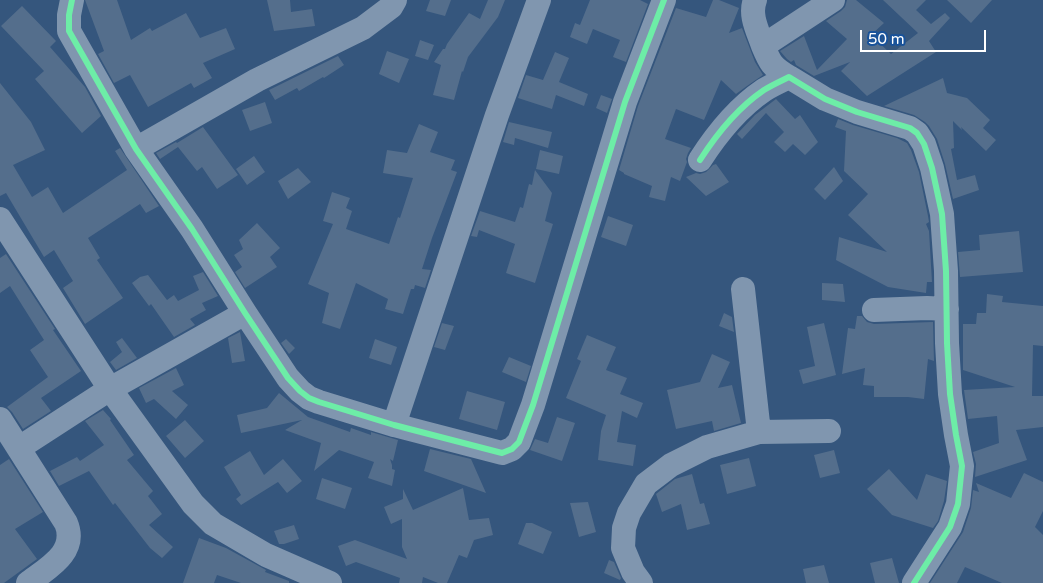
<!DOCTYPE html>
<style>
body{margin:0}
#map{position:relative;width:1043px;height:583px;overflow:hidden;background:#35567d;font-family:"Varela Round",sans-serif}
canvas{display:block}
.scale{position:absolute;left:860px;top:30px;width:126px;height:22px;box-sizing:border-box;border:2px solid #fff;border-top:0;padding-left:6px;font-size:15px;line-height:18px;white-space:nowrap;color:#fff;-webkit-text-stroke:4px #18529a;paint-order:stroke}
</style>
<div id="map">
<canvas width="1043" height="583"></canvas>
<div class="scale">50 m</div>
</div>
<script>
const c = document.querySelector('canvas').getContext('2d');
c.lineJoin = 'round';
function fill(path, color) { c.fillStyle = color; c.fill(path, 'evenodd'); }
function trace(path, color, width, dash) { c.strokeStyle = color; c.lineWidth = width; c.lineCap = dash ? 'butt' : 'round'; c.setLineDash(dash || []); c.stroke(path); }
fill(new Path2D(`
 M85,0H117L131,40L150,28L152,31L186,13L200,38L226,28L235,49L203,63L212,78L194,88L191,83L148,107L130,75L114,83L98,54L104,51Z
 M267,0H290L291,12L312,9L315,26L274,31Z
 M430,0H451L445,16L426,11Z
 M488,0H505L498,17L468,57L463,72L462,71L454,100L433,95L441,65L434,62L443,49H445L447,44L469,13L480,19Z
 M590,0H640L648,4L626,62L613,57L620,40L593,29L587,44L570,37L575,23L580,25Z
 M713,0H719L739,8L729,33L742,28L755,62L763,75L747,86L736,94L721,80L704,120L676,109L665,139L691,148L688,153L686,159L687,162L680,181L671,177L665,201L649,197L652,186L624,174V173L619,170L638,106L676,8L706,17Z
 M847,0H856L884,23L871,35L891,54L918,33L883,0H926L916,10L931,24L945,13L950,18L929,41L936,52L867,96L841,71L850,62L814,76L796,65L794,60L791,62L787,59L780,51L804,36L817,70L847,39L826,21L841,11L845,7Z
 M947,0H992L971,23Z
 M22,6L56,41L50,47L85,87L101,116L82,133L35,79L44,71L1,26Z
 M420,40L434,45L428,60L415,56Z
 M387,51L409,59L399,83L379,74Z
 M555,52L569,58L559,82L588,94L584,106L556,95L552,109L518,98L526,75L543,80Z
 M338,56L344,65L324,78L323,77L299,91L297,88L275,100L269,90Z
 M943,78L947,93L967,98L990,120L983,128L996,140L986,151L961,127L962,130L953,121L954,148L951,149L957,180L975,175L979,190L953,199L945,164L937,139L929,126L925,122L914,115L884,106Z
 M0,83L31,122L45,150L13,165L32,197L48,187L63,213L127,170L115,151L120,148L159,206L146,213L140,204L88,238L100,258L97,260L123,298L85,324L63,288L73,281L54,250L44,257L6,193L0,196Z
 M601,95L612,99L607,113L596,108Z
 M776,99L795,119L800,115L818,142L805,155L793,144L785,152L774,142L784,132L766,113L742,139L737,134L755,115Z
 M265,102L272,123L250,131L242,110Z
 M838,119L853,125L897,138L907,143L911,150L919,172L928,216L929,222L926,224L929,231L932,282H927L926,293L888,287L836,260L839,237L887,252L848,215L868,194L844,171L846,131L835,127Z
 M509,122L552,132L548,148L515,138L514,145L503,142Z
 M419,124L438,132L430,152L455,160L451,170L457,172L432,238L422,269L431,270L425,288L415,285L414,289H411L403,314L385,309L388,299L356,283L340,329L322,323L329,293L308,284L333,224L323,221L332,192L350,198L346,208L352,211L346,229L389,244L398,217L400,218L413,178L383,173L387,150L407,153Z
 M203,127L238,175L217,189L202,167L197,171L178,147L160,159L156,153L176,142L177,143Z
 M540,150L563,156L559,174L536,169Z
 M254,156L265,172L247,185L236,169Z
 M716,164L729,182L706,196L686,177L696,173L700,174L706,172L713,165Z
 M834,167L843,181L825,200L814,189Z
 M298,168L311,182L288,199L278,181Z
 M535,170L552,193L545,221L553,224L535,283L506,273L515,244L479,230L477,237L471,236L480,211L515,222L520,207L523,208L529,184L532,185Z
 M608,216L633,225L626,246L601,237Z
 M257,223L280,248L270,257L277,267L245,288L235,272L242,267L234,255L243,249L239,240Z
 M1019,231L1023,272L960,277L958,252L980,250L979,235Z
 M6,254L55,329L53,330L81,371L41,398L51,411L23,429L12,412L7,407L48,377L30,350L44,340L10,286L0,293V258Z
 M203,272L218,296L202,303L206,310L190,319L195,325L174,337L151,304L149,306L132,283L140,277L148,275L167,300L174,295L178,301L199,290L193,276Z
 M822,283L843,284L845,302L822,300Z
 M987,294L1003,296L1002,302L1043,306V346L1033,345L1032,396H1043V427L1016,430L1027,460L975,477L976,464L973,452L999,443L997,416L968,419L964,390L1015,387L963,370V324H976L977,313H986Z
 M724,313L732,317L734,332L719,326Z
 M857,316H862L867,322L874,324L933,322L934,361L928,359L924,399L908,397H874V386L863,385L865,368L842,374L848,328L855,329Z
 M442,323L454,326L445,350L434,347Z
 M824,323L836,375L803,384L799,370L815,366L807,327Z
 M240,332L245,361L232,363L228,338Z
 M587,335L616,347L606,370L627,378L620,394L643,403L637,418L622,411L617,442L636,445L633,466L598,460L601,431L606,415L566,398L581,361L577,359Z
 M122,338L137,358L116,370L110,362L122,352L116,342Z
 M286,339L295,348L289,354L281,343Z
 M375,339L397,347L391,365L369,358Z
 M712,354L730,362L718,388L732,385L741,423L714,431L712,421L676,429L667,390L700,382Z
 M509,357L531,366L526,382L502,372Z
 M176,368L184,385L172,391L188,405L176,419L154,399L146,403L139,388Z
 M467,391L505,402L497,430L459,419Z
 M279,393L308,417L350,432L351,428L371,435V432L398,440L393,461L390,459L392,465V469L395,470L392,486L368,478L374,462L339,450L314,471L321,443L285,430L302,420L241,433L237,415L267,408Z
 M103,410L111,419L110,420L134,455L127,460L153,491L148,496L162,514L149,525L173,547L162,558L150,548L115,503L113,505L89,471L59,486L50,471L77,457L80,461L104,445L85,421Z
 M557,417L575,423L562,461L530,450L535,439L548,443Z
 M185,420L204,441L185,458L166,436Z
 M430,449L471,459L486,493L424,471Z
 M834,450L840,473L820,478L814,455Z
 M250,451L264,475L283,459L302,481L287,493L278,482L241,505L236,499L241,495L224,467Z
 M749,458L756,486L727,494L720,465Z
 M9,459L43,512L15,529L37,559L4,583H0V465Z
 M889,469L917,500L926,474L947,481L944,501L938,521L933,528L892,515L867,489Z
 M1024,473L1043,482V511L1035,527L1043,535V583H1002L965,567L957,583H930L963,532L971,508L973,490L979,492L976,483L1011,498Z
 M692,474L700,504L704,503L710,524L687,530L681,504L662,512L656,494L675,479Z
 M322,478L352,488L345,509L316,499Z
 M463,488L469,520L489,518L493,535L474,540L467,558L459,555L447,583H438L423,577L422,583H399L400,578L356,562L346,566L338,546L355,540L407,559L402,547V519L391,524L384,507L403,499V489L413,510Z
 M588,502L596,532L579,537L570,503Z
 M526,523H532L552,532L543,554L518,544Z
 M294,525L299,539L284,544H279L274,531Z
 M199,538L226,548L266,570L265,572L289,581V583H241L217,575L214,583H183Z
 M892,558L899,583H875L870,563Z
 M609,560L614,562L621,578L620,580L604,573Z
 M824,565L829,583H806L803,569Z`), '#546e8c');
trace(new Path2D(`
 M72,0L69,15V31L136,149L192,229L245,313L288,378L300,391L309,398L319,402L394,425L502,453L512,449L519,442L533,405L625,102L664,0
 M755,0C749,15 758,31 763,46
 M789,77C772,67 770,63 763,46L833,0
 M136,149L257,80L363,28L391,7L395,0
 M700,160C716,135 739,107 764,90C772,85 781,81 789,77L825,99L857,112L910,128L917,133L924,144L932,168L942,214L946,271L947,343L950,394L956,435L962,466L958,504L950,527L914,583
 M0,219L110,389L193,504L213,524L266,555L330,583
 M743,289L759,432
 M874,310L927,308L947,309
 M0,419L66,523C78,552 48,568 28,583
 M394,425L497,115L539,0
 M19,448L110,389L245,313
 M641,583L633,572L623,548L624,528L629,513L646,484L671,465L707,447L759,432L829,431`), '#8096af', 24);
trace(new Path2D(`
 M72,0L69,15V31L136,149L192,229L245,313L288,378L300,391L309,398L319,402L394,425L502,453L512,449L519,442L533,405L625,102L664,0
 M700,160C716,135 739,107 764,90C772,85 781,81 789,77L825,99L857,112L910,128L917,133L924,144L932,168L942,214L946,271L947,343L950,394L956,435L962,466L958,504L950,527L914,583`), '#6deda7', 6);
</script>
